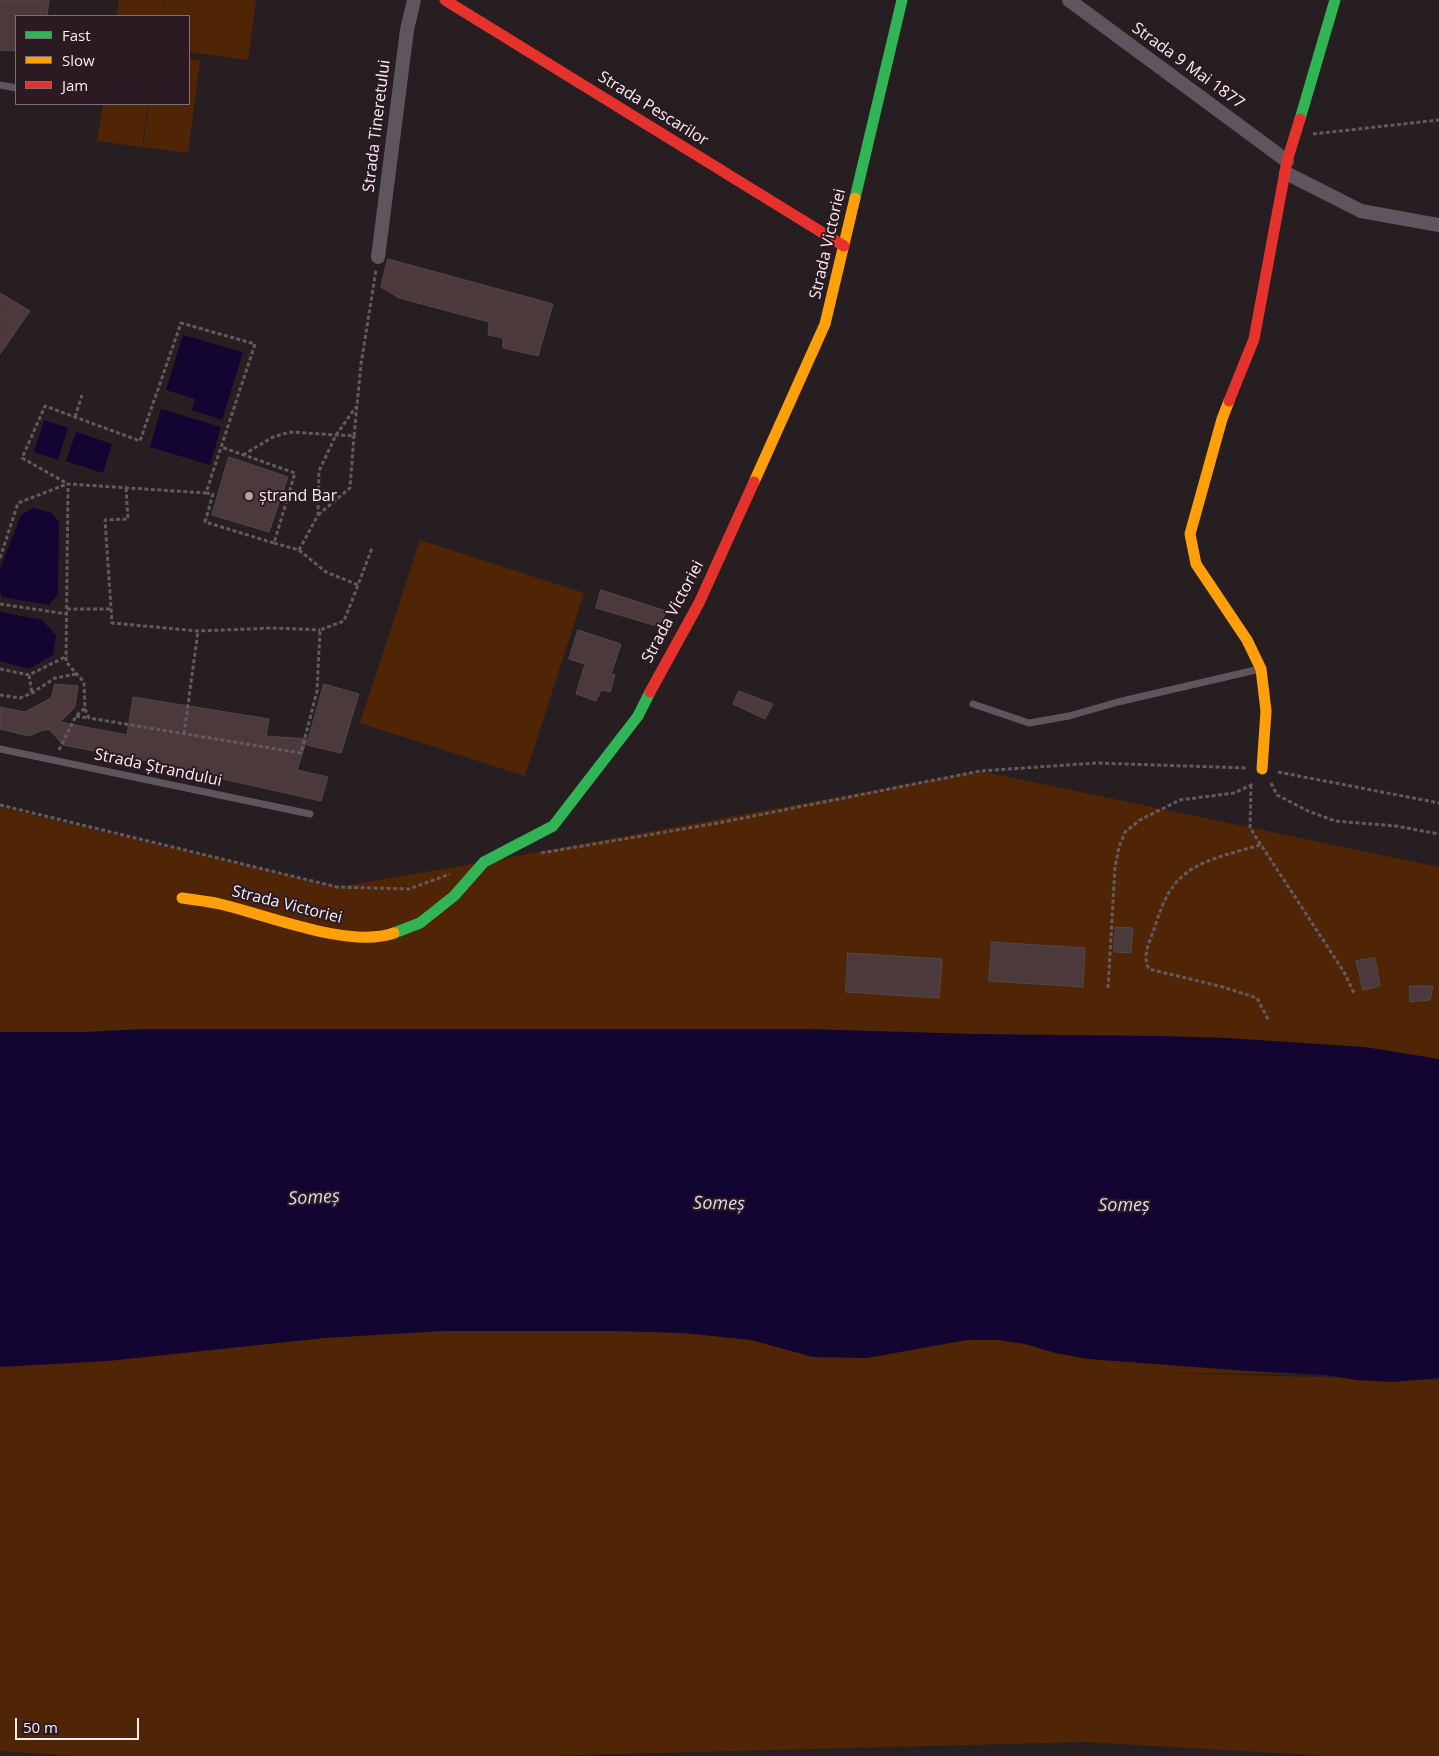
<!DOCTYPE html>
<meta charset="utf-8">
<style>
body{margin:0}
#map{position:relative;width:1439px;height:1756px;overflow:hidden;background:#271e22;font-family:"Open Sans",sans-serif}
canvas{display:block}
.legend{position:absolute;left:15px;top:15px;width:175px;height:90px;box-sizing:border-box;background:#2b1a22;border:1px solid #7e6e75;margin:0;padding:6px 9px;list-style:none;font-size:15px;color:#faedf2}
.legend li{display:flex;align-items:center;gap:10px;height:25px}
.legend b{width:25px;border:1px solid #7e6e75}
.scale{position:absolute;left:15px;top:1718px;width:124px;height:22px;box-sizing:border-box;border:2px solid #faedf2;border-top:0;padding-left:6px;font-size:15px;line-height:18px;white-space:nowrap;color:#faedf2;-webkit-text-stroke:4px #2b1a22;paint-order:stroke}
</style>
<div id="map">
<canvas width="1439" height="1756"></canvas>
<ul class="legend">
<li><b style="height:6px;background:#30b455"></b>Fast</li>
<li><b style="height:6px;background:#ff9f0a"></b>Slow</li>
<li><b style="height:6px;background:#e5322d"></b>Jam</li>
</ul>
<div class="scale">50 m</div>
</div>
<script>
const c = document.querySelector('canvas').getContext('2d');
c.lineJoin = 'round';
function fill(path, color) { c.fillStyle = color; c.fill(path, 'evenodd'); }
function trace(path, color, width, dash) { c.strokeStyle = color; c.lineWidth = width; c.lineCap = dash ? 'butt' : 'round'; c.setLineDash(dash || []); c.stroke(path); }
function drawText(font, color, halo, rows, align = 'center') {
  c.font = font + ' "Open Sans",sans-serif'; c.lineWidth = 4; c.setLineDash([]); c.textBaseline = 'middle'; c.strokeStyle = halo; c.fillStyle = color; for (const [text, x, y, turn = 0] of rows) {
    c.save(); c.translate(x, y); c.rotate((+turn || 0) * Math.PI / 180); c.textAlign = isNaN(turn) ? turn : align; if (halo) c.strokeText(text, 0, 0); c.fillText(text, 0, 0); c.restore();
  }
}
fill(new Path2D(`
 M119,0H164L162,16H116Z
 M165,0H256L248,60L189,52V16H162Z
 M189,59L200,61L188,153L143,147L149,104H189Z
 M103,104H148L142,147L97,141Z
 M420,540L584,593L525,776L360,723Z
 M980,771L1439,867V1375L1154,1373L1439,1380V1756H1330L1084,1742L540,1756H77L0,1751V807L337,887L484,862Z`), '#502505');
fill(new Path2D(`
 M183,335L243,352L222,420L192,410L195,399L166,390Z
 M161,409L221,427L210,465L150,447Z
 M44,420L68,428L58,460L34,452Z
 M76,432L112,444L103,473L66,461Z
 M33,508L52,513L59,522L58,594L49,605L2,597L0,591V569L21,515Z
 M0,612L42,620L56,635L53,655L29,669L0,661Z
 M144,1029H806L975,1034L1161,1036L1227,1038L1365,1047L1439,1059V1378L1392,1382L1357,1380L1325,1375L1248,1371L1088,1359L1055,1353L1025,1344L998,1340H967L867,1358L813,1357L751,1340L683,1333L615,1331H443L325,1338L108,1361L0,1367V1032H84Z`), '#120531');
const building = new Path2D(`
 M0,0H49L47,16H16V51L0,50Z
 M388,259L553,304L538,356L503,348V338L488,335L489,322L399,298L381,287Z
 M0,293L30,311L0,354Z
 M229,457L288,477L269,532L212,515Z
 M601,590L666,611L660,627L596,608Z
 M578,630L621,644L611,674L615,675L610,692L601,690L596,701L576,694L585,664L569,659Z
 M55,684L78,686L75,707L60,722L127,735L133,697L269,719L266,736L307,739L297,770L328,777L321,801L174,768V766L63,745L50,730H43L29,736L0,729V707L25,712L51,698Z
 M324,684L359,694L341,753L307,745Z
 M739,691L773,704L765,719L733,704Z
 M1116,927L1133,928L1131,953L1114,952Z
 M992,942L1085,948L1083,987L989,981Z
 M848,953L942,959L939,998L846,992Z
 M1375,958L1380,986L1363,990L1356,961Z
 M1410,986H1433L1430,1000L1410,1002Z`);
fill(building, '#4c393c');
trace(building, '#51484a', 1);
trace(new Path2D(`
 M1313,134L1439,120
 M75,417L82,395
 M243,455L273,437L290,432L354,436L361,364L376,270
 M126,488L128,519L105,520L112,623L198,631L273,628L320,630
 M206,493L213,494L205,522L274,543L295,473L221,447
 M319,493L338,497
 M318,515L350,488L354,436
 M274,543L299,550L318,515L319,471L336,435L356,407
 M299,550L326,572L358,585L372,548
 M0,558L18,503L67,484
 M0,604L67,614
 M67,609H111
 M0,669L29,675L67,656
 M29,675L32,693
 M0,695L20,698L32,693L55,678L76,674
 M85,709L89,718L301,753L317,691L320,630L344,621L358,585
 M76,716L88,718
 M184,734L198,631
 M59,750L76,716L85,708L84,682L66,662L68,484L206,493L255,344L181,323L140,441L45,406L22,458L68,484
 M1278,772L1439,803
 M1271,783L1277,795L1308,811L1335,821L1396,826L1439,834
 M1251,785L1250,828L1344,972L1355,995
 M0,805L337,887L409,889L450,874
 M1260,845C1231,854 1193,860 1174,885C1164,898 1158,917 1153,932C1149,943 1142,957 1149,969L1223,987L1257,998L1269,1021
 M541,853L718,823L980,771L1096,763L1247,768
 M1108,988L1115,867L1119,847L1125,832L1140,820L1180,800L1234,793L1251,785L1253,783`), '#625a60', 3, [4, 2.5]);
trace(new Path2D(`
 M0,85L16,88
 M973,704L1029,723L1069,716L1118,702L1260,669
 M0,749L310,814`), '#5d565e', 7);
trace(new Path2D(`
 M1069,0L1287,161
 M1286,173L1361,211L1439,225
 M378,257L407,30L414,0`), '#5d565e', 14);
trace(new Path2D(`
 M1300,119L1335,0
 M855,198L902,0
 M394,933L420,923L454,896L484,862L553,826L638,716L650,692`), '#30b455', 11);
trace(new Path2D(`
 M1229,401L1222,419L1190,534L1196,564L1247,640L1261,669L1266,711L1262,769
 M754,482L825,324L855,198
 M182,898C195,900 208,901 220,904C267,915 349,949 394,933`), '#ff9f0a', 11);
trace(new Path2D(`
 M445,0L844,246
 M1229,401L1254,339L1287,161L1300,119
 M650,692L699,603L754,482`), '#e5322d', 11);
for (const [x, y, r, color] of [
 [249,496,5,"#b0a5a9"]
]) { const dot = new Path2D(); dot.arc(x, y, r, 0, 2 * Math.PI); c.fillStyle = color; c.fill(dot); trace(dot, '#2b1a22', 2); }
drawText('16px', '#faedf2', '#2b1a22', [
 ["Strada 9 Mai 1877",1188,66,36],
 ["Strada Pescarilor",653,109,32],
 ["Strada Tineretului",377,126,-83],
 ["Strada Victoriei",828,244,-77],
 ["Strada Victoriei",673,612,-62],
 ["Strada Ștrandului",158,768,12],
 ["Strada Victoriei",287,905,14]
]);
drawText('16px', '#faedf2', '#2b1a22', [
 ["ștrand Bar",259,496]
], 'left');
drawText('italic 18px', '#dbdaef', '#2b1a22', [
 ["Someș",314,1198,-3],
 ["Someș",719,1204,1],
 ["Someș",1124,1206]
]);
</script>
